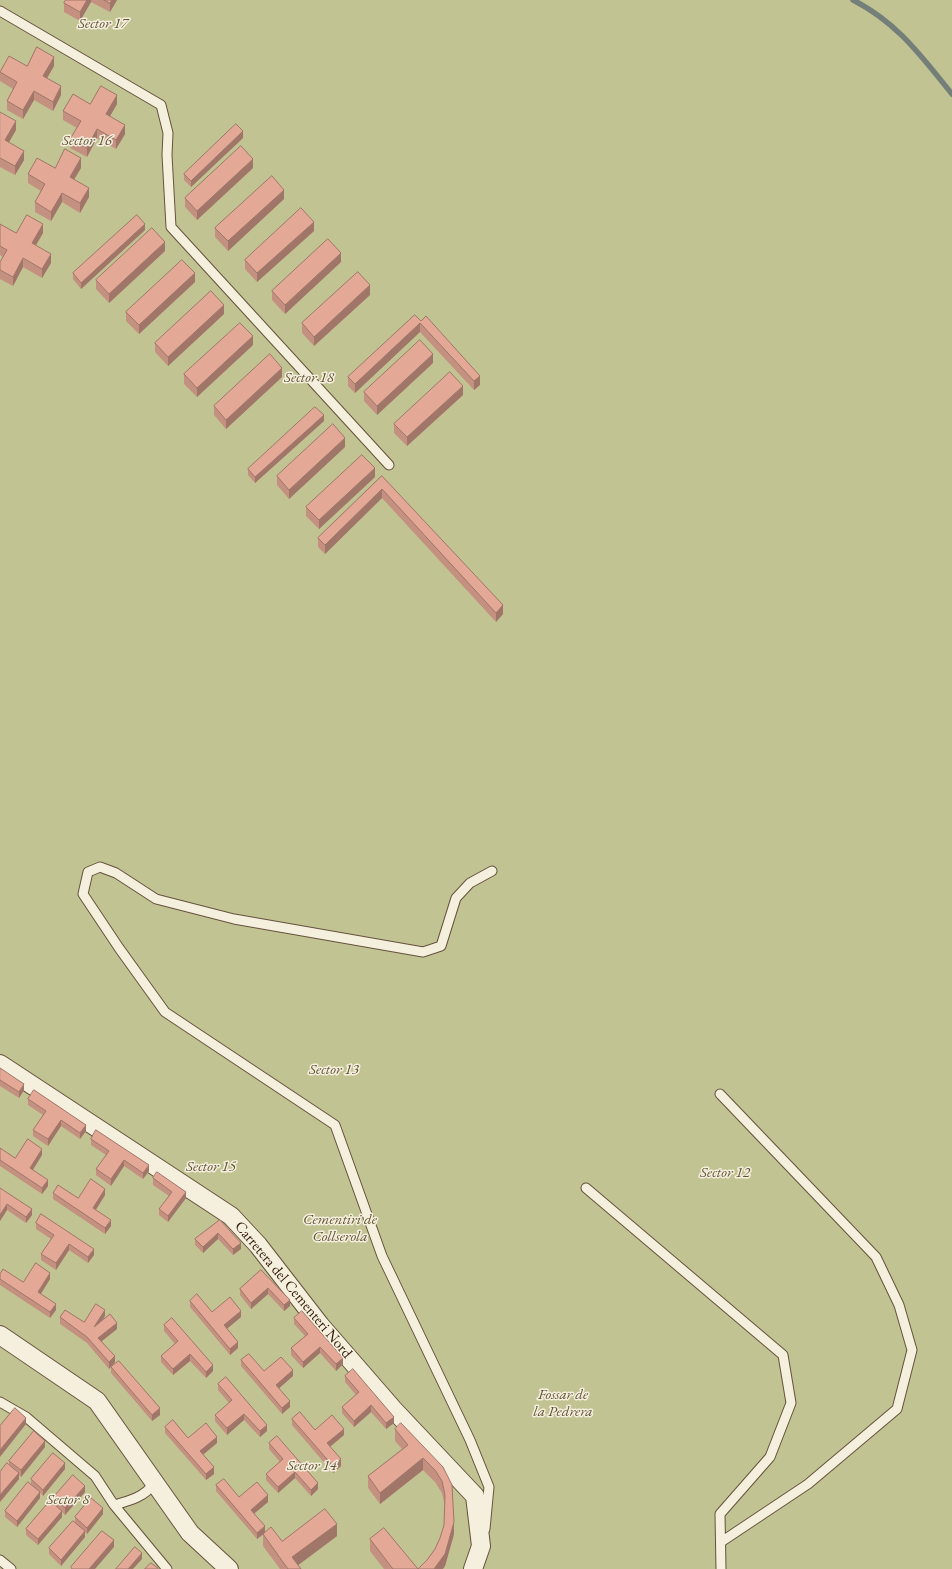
<!DOCTYPE html>
<style>
body{margin:0}
canvas{display:block;background:#f0e7cc}
</style>
<canvas width="952" height="1569"></canvas>
<script>
const c = document.querySelector('canvas').getContext('2d');
c.lineJoin = 'round';
function fill(path, color) { c.fillStyle = color; c.fill(path, 'evenodd'); }
function trace(path, color, width, dash) { c.strokeStyle = color; c.lineWidth = width; c.lineCap = dash ? 'butt' : 'round'; c.setLineDash(dash || []); c.stroke(path); }
function drawText(font, color, halo, rows, align = 'center') {
  c.font = font + ' "EB Garamond",serif'; c.lineWidth = 3; c.setLineDash([]); c.textBaseline = 'middle'; c.strokeStyle = halo; c.fillStyle = color; for (const [text, x, y, turn = 0] of rows) {
    c.save(); c.translate(x, y); c.rotate((+turn || 0) * Math.PI / 180); c.textAlign = isNaN(turn) ? turn : align; if (halo) c.strokeText(text, 0, 0); c.fillText(text, 0, 0); c.restore();
  }
}
fill(new Path2D(`
 M0,0H952V1569H0Z`), '#c2c392');
trace(new Path2D(`
 M853,0C898,23 921,56 952,94`), '#757f79', 5.5);
const service = new Path2D(`
 M0,11L161,105L168,133L167,155L171,227L389,465
 M720,1094L876,1257L899,1305L912,1350L897,1409L808,1484L721,1542
 M586,1188L783,1355L791,1403L770,1457L720,1514L721,1569
 M0,1402L26,1417L95,1476L114,1505C129,1501 145,1497 154,1483
 M114,1505L167,1569
 M485,1529L489,1487L470,1440L382,1256L335,1125L165,1012L119,948L83,894L88,872L100,867L116,873L156,899L234,919L423,952L441,946L456,898L470,883L492,871
 M0,1560L11,1569`);
const minor = new Path2D(`
 M0,1064L231,1216L258,1245L320,1325L393,1409L475,1496L481,1546L473,1569
 M0,1335L97,1401L190,1533L229,1569`);
trace(service, '#65523d', 11);
trace(minor, '#65523d', 20);
trace(service, '#f5efde', 9);
trace(minor, '#f5efde', 18);
fill(new Path2D(`
 M66,0H117L110,12L91,2L80,21L64,12V3Z
 M27,66H54L47,78L61,95L53,111L34,100L23,119L7,110V101L13,89L0,81V72Z
 M90,104H117L110,116L125,134L116,149L97,138L87,157L70,148V139L77,128L63,120V111Z
 M0,112L16,130L9,142L24,160L15,175L0,167Z
 M243,138L191,187L184,180V174Z
 M55,168H81L74,180L89,197L80,213L62,202L51,221L35,212V202L41,191L28,183V174Z
 M253,168L197,220L185,207V198Z
 M284,199L228,251L215,237V228Z
 M0,224L16,233H43L36,245L51,263L42,278L23,267L13,286L0,279V262L3,257L0,255Z
 M145,230L81,289L73,279V273Z
 M314,231L257,282L245,269V260Z
 M165,251L109,303L96,289V280Z
 M341,262L285,314L272,300V291Z
 M195,282L139,334L126,321V312Z
 M370,295L314,346L302,333V323Z
 M224,314L168,366L155,352V343Z
 M421,321L480,385L474,390L420,332L355,393L348,386V377Z
 M253,345L197,397L184,384V374Z
 M433,363L377,415L364,401V392Z
 M282,377L226,429L214,415V406Z
 M463,395L407,446L394,433V424Z
 M324,421L255,483L248,475V469Z
 M345,447L289,499L277,485V476Z
 M382,476L503,614L496,622L382,498L325,554L318,547V538Z
 M375,477L319,529L306,516V507Z
 M0,1068L24,1090L19,1098L0,1086Z
 M28,1099L86,1131L80,1139L61,1126L48,1146L33,1136V1130L43,1115L28,1105Z
 M91,1139L149,1171L143,1179L124,1166L111,1186L96,1175V1169L106,1155L91,1145Z
 M0,1148L15,1158L42,1155L33,1170L48,1186L42,1194L0,1166Z
 M153,1178L186,1198L168,1222L159,1215V1209L169,1196L153,1185Z
 M0,1188L32,1215L26,1223L7,1210L0,1221Z
 M53,1193L78,1198L105,1195L96,1210L111,1226L105,1234L53,1199Z
 M220,1220L241,1249L233,1255L218,1239L203,1253L195,1245V1239Z
 M36,1223L94,1255L88,1263L69,1250L56,1270L41,1260V1254L51,1239L36,1229Z
 M261,1270L290,1306L284,1311L268,1294L251,1309L240,1295V1289Z
 M0,1274L23,1282L50,1279L41,1294L56,1310L50,1318L0,1285Z
 M190,1301L212,1312L241,1317L227,1329L238,1348L230,1355L190,1307Z
 M105,1316L102,1320L117,1329L102,1341L115,1362L109,1369L87,1343L60,1324V1317L84,1322Z
 M294,1318L343,1364L336,1371L320,1353L303,1368L291,1355V1348L305,1336L294,1324Z
 M164,1325L213,1371L206,1378L190,1361L173,1375L161,1362V1356L175,1344L164,1331Z
 M241,1360L264,1371L293,1376L279,1388L290,1407L282,1414L241,1366Z
 M111,1367L160,1415L152,1421L111,1373Z
 M345,1376L394,1423L386,1429L371,1412L354,1427L342,1413V1407L356,1395L345,1382Z
 M218,1384L267,1431L260,1437L244,1420L227,1435L215,1421V1415L229,1403L218,1390Z
 M292,1419L315,1430L344,1435L330,1447L341,1466L333,1473L292,1425Z
 M165,1427L188,1438L217,1443L203,1455L214,1474L206,1480L165,1433Z
 M395,1429L443,1467L454,1534L445,1566L427,1560L435,1549L440,1538L444,1525L445,1506L442,1493L435,1482L423,1470L380,1504L368,1488V1476L402,1449L395,1441Z
 M269,1443L318,1489L311,1496L295,1478L278,1493L266,1480V1474L280,1462L269,1449Z
 M45,1447L21,1477L19,1475V1479L0,1502V1472L9,1465V1461Z
 M65,1469L43,1496L40,1493V1498L17,1527L5,1517V1511L31,1484V1479Z
 M216,1485L239,1497L268,1502L254,1514L265,1532L282,1541L337,1536L298,1565L301,1569H280L263,1546V1534L257,1539L216,1491Z
 M85,1492L65,1515L62,1512V1517L38,1545L26,1535V1529L53,1503V1498Z
 M103,1514L87,1534L85,1532V1537L61,1566L49,1554V1548L75,1523V1517Z
 M370,1539L418,1569H384L370,1551Z`), '#c49181');
fill(new Path2D(`
 M87,0H91V2L80,21V12Z
 M112,0H117L110,12V3Z
 M54,57V66L43,85V76Z
 M61,86V95L53,111V102Z
 M34,91V100L23,119V110Z
 M117,95V104L106,123V114Z
 M16,121V130L5,149V140Z
 M125,125V134L116,149V140Z
 M97,129V138L87,157V148Z
 M243,131V138L191,187V181Z
 M24,151V160L15,175V166Z
 M81,158V168L70,186V177Z
 M253,159V168L197,220V211Z
 M89,188V197L80,213V203Z
 M284,190V199L228,251V241Z
 M62,193V202L51,221V212Z
 M314,222V231L257,282V273Z
 M43,224V233L32,252V243Z
 M145,224V230L81,289V283Z
 M165,242V251L109,303V294Z
 M341,253V262L285,314V305Z
 M51,254V263L42,278V269Z
 M23,258V267L13,286V277Z
 M195,273V282L139,334V325Z
 M370,285V295L314,346V337Z
 M224,305V314L168,366V357Z
 M420,323V332L355,393V384Z
 M253,336V345L197,397V388Z
 M433,354V363L377,415V406Z
 M282,368V377L226,429V420Z
 M480,376V385L474,390V381Z
 M463,386V395L407,446V437Z
 M324,415V421L255,483V477Z
 M345,438V447L289,499V490Z
 M375,468V477L319,529V520Z
 M382,489V498L325,554V545Z
 M503,605V614L496,622V613Z
 M24,1084V1090L19,1098V1092Z
 M61,1120V1126L48,1146V1139Z
 M86,1125V1131L80,1139V1133Z
 M42,1149V1155L30,1174V1168Z
 M124,1160V1166L111,1186V1179Z
 M149,1165V1171L143,1179V1173Z
 M48,1180V1186L42,1194V1188Z
 M105,1189V1195L93,1214V1208Z
 M186,1192V1198L168,1222V1216Z
 M7,1204V1210L0,1221V1215Z
 M32,1209V1215L26,1223V1217Z
 M111,1220V1226L105,1234V1228Z
 M218,1233V1239L203,1253V1247Z
 M241,1243V1249L233,1255V1249Z
 M69,1244V1250L56,1270V1263Z
 M94,1249V1255L88,1263V1257Z
 M50,1273V1279L38,1298V1292Z
 M268,1288V1294L251,1309V1303Z
 M290,1300V1306L284,1311V1305Z
 M56,1304V1310L50,1318V1312Z
 M105,1310V1316L94,1334V1327Z
 M241,1311V1317L224,1331V1325Z
 M117,1323V1329L98,1344V1338Z
 M238,1342V1348L230,1355V1349Z
 M320,1347V1353L303,1368V1362Z
 M190,1354V1361L173,1375V1369Z
 M115,1356V1362L109,1369V1362Z
 M343,1358V1364L336,1371V1364Z
 M213,1365V1371L206,1378V1372Z
 M293,1370V1376L276,1391V1385Z
 M290,1401V1407L282,1414V1408Z
 M371,1405V1412L354,1427V1421Z
 M160,1408V1415L152,1421V1415Z
 M244,1414V1420L227,1435V1428Z
 M394,1417V1423L386,1429V1423Z
 M26,1418V1424L0,1457V1450Z
 M267,1425V1431L260,1437V1431Z
 M344,1429V1435L327,1449V1443Z
 M217,1437V1443L200,1457V1451Z
 M45,1441V1447L21,1477V1470Z
 M423,1458V1470L380,1504V1493Z
 M341,1459V1466L333,1473V1466Z
 M65,1463V1469L43,1496V1490Z
 M214,1467V1474L206,1480V1474Z
 M295,1472V1478L278,1493V1487Z
 M19,1473V1479L0,1502V1495Z
 M318,1483V1489L311,1496V1490Z
 M85,1486V1492L65,1515V1508Z
 M40,1492V1498L17,1527V1521Z
 M268,1495V1502L251,1516V1510Z
 M103,1508V1514L87,1534V1528Z
 M62,1511V1517L38,1545V1539Z
 M454,1522V1534L445,1566L443,1569H434Z
 M337,1524V1536L293,1569L292,1557Z
 M265,1526V1533L257,1539V1533Z
 M85,1531V1537L61,1566V1560Z
 M114,1540V1547L95,1569H89Z
 M142,1553V1559L133,1569H128Z`), '#a07669');
const building = new Path2D(`
 M66,0H87L80,12L64,3Z
 M104,0H112L110,3Z
 M37,47L54,57L43,76L61,86L53,102L34,91L23,110L7,101L17,82L0,72L9,56L27,66Z
 M101,86L117,95L106,114L125,125L116,140L97,129L87,148L70,139L81,121L63,111L73,94L90,104Z
 M0,112L16,121L5,140L24,151L15,166L0,158Z
 M236,124L243,131L191,181L184,174Z
 M241,146L253,159L197,211L185,198Z
 M65,149L81,158L70,177L89,188L80,203L62,193L51,212L35,202L45,184L28,174L37,158L55,168Z
 M272,176L284,190L228,241L215,228Z
 M301,208L314,222L257,273L245,260Z
 M27,215L43,224L32,243L51,254L42,269L23,258L13,277L0,270V262L7,250L0,246V224L16,233Z
 M137,215L145,224L81,283L73,273Z
 M152,228L165,242L109,294L96,280Z
 M328,239L341,253L285,305L272,291Z
 M182,260L195,273L139,325L126,312Z
 M358,272L370,285L314,337L302,323Z
 M211,291L224,305L168,357L155,343Z
 M415,315L421,321L426,316L480,376L474,381L420,323L355,384L348,377Z
 M240,323L253,336L197,388L184,374Z
 M420,340L433,354L377,406L364,392Z
 M270,354L282,368L226,420L214,406Z
 M450,372L463,386L407,437L394,424Z
 M315,407L324,415L255,477L248,469Z
 M333,424L345,438L289,490L277,476Z
 M362,455L375,468L319,520L306,507Z
 M382,476L503,605L496,613L382,489L325,545L318,538Z
 M0,1068L24,1084L19,1092L0,1080Z
 M34,1090L86,1125L80,1133L61,1120L48,1139L33,1130L46,1111L28,1099Z
 M96,1130L149,1165L143,1173L124,1160L111,1179L96,1169L109,1151L91,1139Z
 M28,1139L42,1149L30,1168L48,1180L42,1188L0,1160V1148L15,1158Z
 M157,1172L186,1192L168,1216L159,1209L172,1192L153,1178Z
 M91,1179L105,1189L93,1208L111,1220L105,1228L53,1193L58,1185L78,1198Z
 M0,1188L32,1209L26,1217L7,1204L0,1215Z
 M41,1214L94,1249L88,1257L69,1244L56,1263L41,1254L54,1235L36,1223Z
 M220,1220L241,1243L233,1249L218,1233L203,1247L195,1239Z
 M36,1263L50,1273L38,1292L56,1304L50,1312L0,1279V1274L3,1269L23,1282Z
 M261,1270L290,1300L284,1305L268,1288L251,1303L240,1289Z
 M197,1294L212,1312L230,1297L241,1311L224,1325L238,1342L230,1349L190,1301Z
 M96,1304L105,1310L94,1327L110,1314L117,1323L98,1338L115,1356L109,1362L87,1337L60,1317L65,1310L84,1322Z
 M302,1311L343,1358L336,1364L320,1347L303,1362L291,1348L308,1334L294,1318Z
 M172,1318L213,1365L206,1372L190,1354L173,1369L161,1356L178,1341L164,1325Z
 M249,1354L264,1371L281,1357L293,1370L276,1385L290,1401L282,1408L241,1360Z
 M119,1361L160,1408L152,1415L111,1367Z
 M353,1369L394,1417L386,1423L371,1405L354,1421L342,1407L359,1392L345,1376Z
 M226,1377L267,1425L260,1431L244,1414L227,1428L215,1415L232,1400L218,1384Z
 M15,1408L26,1418L0,1450V1426Z
 M300,1412L315,1430L332,1415L344,1429L327,1443L341,1459L333,1466L292,1419Z
 M173,1420L188,1438L206,1423L217,1437L200,1451L214,1467L206,1474L165,1427Z
 M401,1423L443,1467L452,1485L454,1522L445,1554L434,1569H418L427,1560L435,1549L440,1538L444,1525L445,1495L442,1481L435,1470L423,1458L380,1493L368,1476L408,1445L395,1429Z
 M34,1431L45,1441L21,1470L9,1461Z
 M277,1436L318,1483L311,1490L295,1472L278,1487L266,1474L283,1459L269,1443Z
 M53,1453L65,1463L43,1490L31,1479Z
 M7,1463L19,1473L0,1495V1472Z
 M73,1475L85,1486L65,1508L53,1498Z
 M224,1479L239,1497L257,1482L268,1495L251,1510L265,1526L257,1533L216,1485Z
 M28,1482L40,1492L17,1521L5,1511Z
 M91,1498L103,1508L87,1528L75,1517Z
 M50,1501L62,1511L38,1539L26,1529Z
 M325,1509L337,1524L292,1557L301,1569H288L263,1534L271,1527L282,1541Z
 M73,1521L85,1531L61,1560L49,1548Z
 M384,1528L418,1569H393L370,1539Z
 M102,1531L114,1540L89,1569H72L71,1567Z
 M135,1547L142,1553L128,1569H116Z
 M151,1563L158,1568V1569H145Z`);
fill(building, '#e4a996');
trace(building, '#a07669', 1);
drawText('italic 15px', '#615235', '#f5efde', [
 ["Sector 17",103,24],
 ["Sector 16",87,141],
 ["Sector 18",309,378],
 ["Sector 13",334,1070],
 ["Sector 15",211,1167],
 ["Sector 12",725,1173],
 ["Cementiri de",340,1220],
 ["Collserola",340,1237],
 ["Fossar de",563,1395],
 ["la Pedrera",563,1412],
 ["Sector 14",312,1466],
 ["Sector 8",68,1500]
]);
drawText('15px', '#37210d', '#f5efde', [
 ["Carretera del Cementeri Nord",293,1290,50]
]);
</script>
